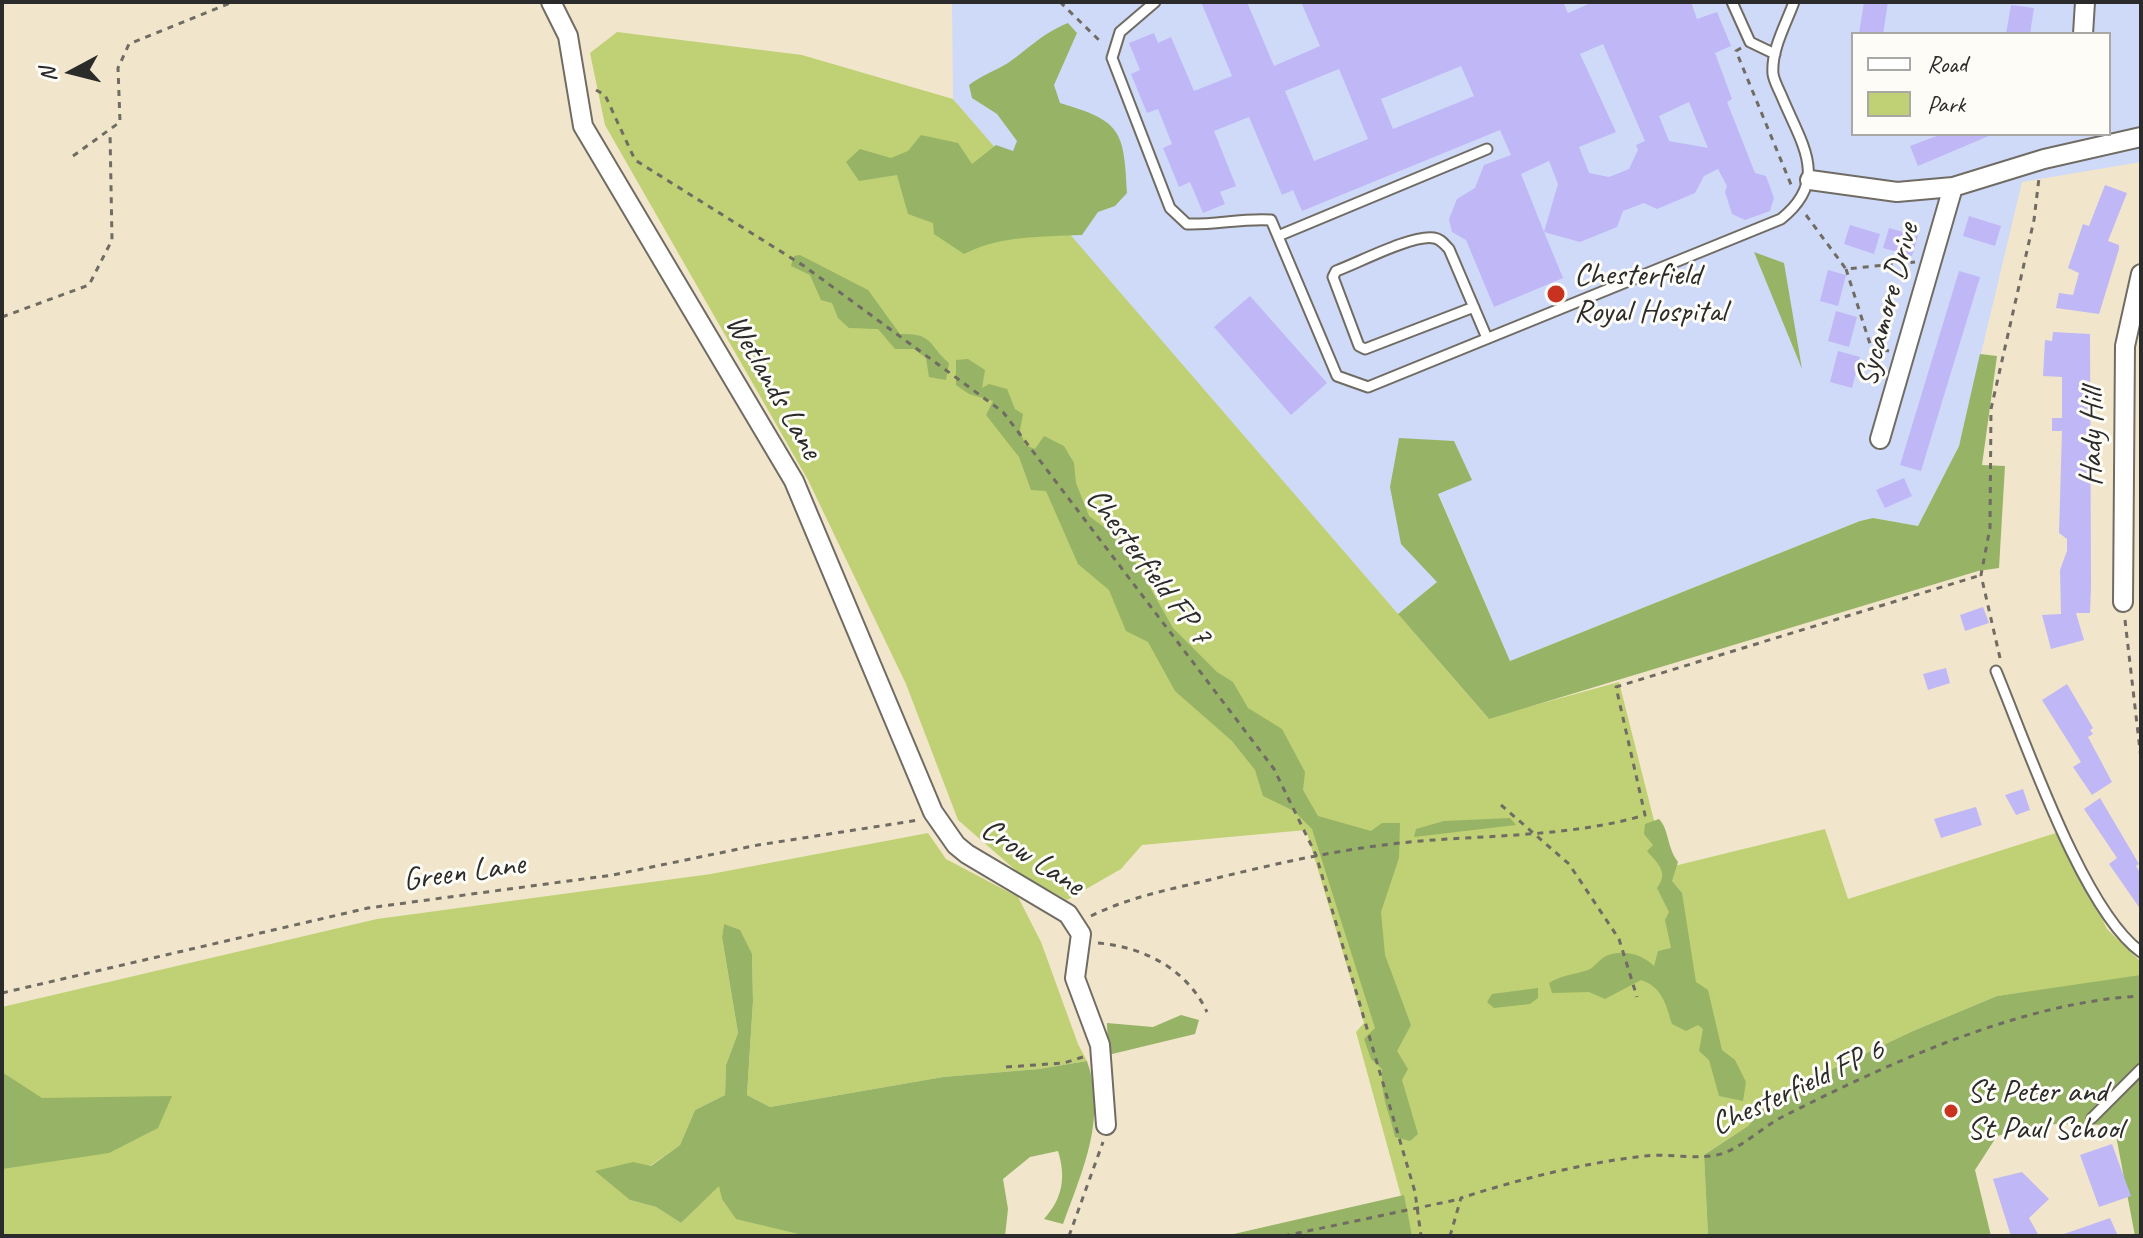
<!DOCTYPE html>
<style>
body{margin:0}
#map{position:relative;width:2143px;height:1238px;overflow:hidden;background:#f1e6cb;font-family:Caveat,sans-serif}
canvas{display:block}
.frame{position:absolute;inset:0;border:4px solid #2b2b2b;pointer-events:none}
.legend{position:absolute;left:1851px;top:32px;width:260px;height:104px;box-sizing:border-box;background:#fdfcf7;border:2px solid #a9a8a5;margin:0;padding:10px 14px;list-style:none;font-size:24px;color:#2b2b2b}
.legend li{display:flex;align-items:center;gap:16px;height:40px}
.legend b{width:40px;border:2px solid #a9a8a5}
.north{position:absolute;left:32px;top:32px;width:80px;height:80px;-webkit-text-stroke:6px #fdfcf7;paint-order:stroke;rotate:263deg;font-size:22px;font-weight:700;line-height:32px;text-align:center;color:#2b2b2b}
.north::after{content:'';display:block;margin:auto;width:28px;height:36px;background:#2b2b2b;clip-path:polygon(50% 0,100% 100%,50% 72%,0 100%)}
</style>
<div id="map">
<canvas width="2143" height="1238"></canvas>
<div class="frame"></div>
<ul class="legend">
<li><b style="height:10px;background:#fff"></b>Road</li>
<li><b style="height:22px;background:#bfd174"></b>Park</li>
</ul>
<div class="north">N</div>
</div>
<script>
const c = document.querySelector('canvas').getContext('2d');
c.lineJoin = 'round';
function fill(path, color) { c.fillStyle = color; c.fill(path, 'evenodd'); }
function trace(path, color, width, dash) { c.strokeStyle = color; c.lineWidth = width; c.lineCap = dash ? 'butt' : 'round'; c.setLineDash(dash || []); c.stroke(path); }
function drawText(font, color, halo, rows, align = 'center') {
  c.font = font + ' Caveat,sans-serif'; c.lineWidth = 6; c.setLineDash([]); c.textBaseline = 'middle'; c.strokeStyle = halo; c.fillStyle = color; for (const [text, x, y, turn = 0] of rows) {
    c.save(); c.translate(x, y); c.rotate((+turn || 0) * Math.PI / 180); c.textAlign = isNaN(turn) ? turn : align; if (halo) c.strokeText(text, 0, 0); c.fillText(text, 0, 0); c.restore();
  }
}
fill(new Path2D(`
 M952,2H2141V162L2022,182L1959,446L1918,526L1873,518L1860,521L1510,661L1438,493L1400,438L1437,582L1398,614L1067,234L953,99ZM1853,34H2109V134H1853Z`), '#cfdaf9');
fill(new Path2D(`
 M617,32L802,55L953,99L1488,718L1619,682L1666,868L1825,829L1848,899L2059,832L2107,929L2141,962V977L1997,996L1913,1031L1773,1097L1748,1126L1704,1155L1708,1236H1412L1356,1032L1364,1023L1306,830L1142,845L1121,869L1067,900L1020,874L958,820L906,684L808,480L605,125L590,53Z
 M928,833L946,859L1018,897L1041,942L1078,1044L1087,1061L1039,1069L943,1077L770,1107L747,1095L753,1001L752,954L724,924L722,937L738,1033L726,1065L725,1095L695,1110L680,1145L650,1166L630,1200L656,1207L681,1223L719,1185L789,1231L807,1236H2V1007L377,919L711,874Z`), '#bfd174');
fill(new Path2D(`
 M1068,23L1077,33L1054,85L1060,103C1121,121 1124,130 1127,193L1115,206L1098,212L1082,235C1040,237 1002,235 964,254L934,234L933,223L908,214L897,175L859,181L846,162L860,149L891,158L908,151L921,135L958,143L972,164L996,145L1013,151L1017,141L997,114L972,98L969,85C982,75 995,71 1008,63C1031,47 1041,34 1068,23Z
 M1754,252L1784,263L1802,369Z
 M800,255L868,290L900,334C934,333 928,345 949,363L946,380L929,377L926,358L914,349H895L878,329L849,328L838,318L832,303L821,300L810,275L791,266L794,256Z
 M1980,354L1997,356L1982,465L2005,466L1999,568L1978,571L1489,719L1398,614L1437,582L1401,544L1390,487L1399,438L1454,441L1472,480L1438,494L1510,661L1860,521L1873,518L1918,526L1959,446Z
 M968,359L985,370L982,388L989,384L1007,389L1015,409L1023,414L1020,430L1025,445L1035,449L1044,436L1064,446L1074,463L1076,483L1089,516L1124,542L1173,628L1217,672L1233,682L1248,708L1282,729L1305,772L1303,790L1318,816L1371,831L1382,823H1400L1399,858L1381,912L1385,955L1411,1025L1397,1051L1408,1069L1402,1080L1418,1134L1410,1141L1395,1137C1389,1110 1381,1100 1382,1069L1371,1059L1364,1039L1375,1028L1312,829L1294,811L1263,796L1255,770L1232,741L1175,691L1148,642L1126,631L1109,590L1078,564L1046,491L1031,490L1019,457L986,415L993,401L969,394L956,385V360Z
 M1510,818L1516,825L1414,837L1416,829L1444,821Z
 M1659,819C1669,829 1667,848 1678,862L1672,881L1682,893L1696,982L1708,990L1722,1050L1735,1060L1746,1082L1743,1101L1719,1096L1709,1060L1699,1051L1703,1029L1698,1025L1686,1031L1672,1024C1666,1004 1662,987 1641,980L1605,999L1589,992L1552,993L1549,983C1563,975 1571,975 1585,971C1594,969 1598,960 1606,956C1623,949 1642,954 1654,966L1658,951L1671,948L1665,920L1669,912L1657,888C1669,872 1658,864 1647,851L1653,845L1644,834L1645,824Z
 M724,924L740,930L752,954L753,1001L747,1095L770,1107L943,1077L1039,1069L1087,1061C1107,1118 1083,1169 1063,1224L1044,1219C1063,1198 1066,1177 1058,1151L1030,1157L1003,1179L1008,1209L1005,1236H807L736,1219L722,1199L719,1186L681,1223L656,1207L630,1200L595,1171L633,1162L651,1166L680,1145L695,1110L725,1095L726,1065L738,1033L722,937Z
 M2141,975V1236H2135L2114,1125L2048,1124L1997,1136L1975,1170L1991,1236H1708L1704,1155L1748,1126L1773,1097L1913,1031L1997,996Z
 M1538,988V998L1530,1004L1494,1008L1487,1002L1492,994Z
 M1181,1015L1199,1020L1195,1034L1108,1055L1107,1023L1153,1027Z
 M2,1072L42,1098L172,1096L158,1128L109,1153L2,1169Z
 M1404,1195L1412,1236H1225Z`), '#97b366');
fill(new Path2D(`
 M1201,2H1247L1274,66L1320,46L1301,2H1563L1568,13L1593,2H1691L1697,19L1717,12L1731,46L1715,53L1732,99L1727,102L1755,173L1766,176L1774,198L1770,211L1745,220L1732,214L1725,192L1727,186L1718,169L1704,176L1695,193L1657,209L1644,203L1623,211L1617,227L1580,242L1544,232L1563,278L1494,307L1466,240L1452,232L1449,219L1457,199L1475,188L1484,165L1511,155L1500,130L1302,211L1293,190L1282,195L1249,117L1214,131L1236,186L1220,192L1225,204L1203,213L1190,182L1179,187L1163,148L1172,144L1158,109L1147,113L1131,74L1140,70L1129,43L1154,33L1158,43L1171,37L1194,91L1232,76ZM1603,44L1645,141L1636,145L1638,150L1629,169L1609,177L1589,173L1579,147L1616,132L1580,54ZM1461,66L1474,96L1393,129L1381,99ZM1339,69L1368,139L1314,161L1285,91ZM1689,102L1708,148L1669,141L1659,116ZM1549,161L1558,184L1544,232L1521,174Z
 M1864,2H1888L1883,34H1859Z
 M2011,5L2034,8L2030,34H2006Z
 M1942,134H1991V135L1918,166L1910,146Z
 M2105,185L2127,193L2108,241L2119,245V249L2099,314L2056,308L2059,293L2073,295L2079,273L2068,268L2083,224L2089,226Z
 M1969,216L2001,226L1995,246L1963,236Z
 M1850,225L1880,234L1874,254L1844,244Z
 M1889,228L1918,236L1912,256L1883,248Z
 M1828,270L1846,275L1838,306L1820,301Z
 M1959,271L1980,277L1921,471L1900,465Z
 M1250,296L1327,383L1291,415L1214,327Z
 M1836,311L1857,317L1849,347L1828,341Z
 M2053,332L2090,334L2091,587L2090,613H2076L2084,640L2051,649L2042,615L2061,614L2060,570L2067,551V539L2059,533L2062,431H2052V418H2062V377L2043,376L2045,340L2052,341Z
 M1838,351L1860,357L1852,388L1830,382Z
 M1904,478L1912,496L1885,508L1876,490Z
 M1983,607L1989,623L1965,631L1960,615Z
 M1946,668L1950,683L1928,690L1923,674Z
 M2067,684L2093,728L2090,730L2093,734L2088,737L2112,782L2092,795L2073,767L2081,762L2042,700Z
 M2023,789L2030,810L2016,815L2005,795Z
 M2100,798L2139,864L2136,866L2141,874V910L2109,864L2117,858L2084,809Z
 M1976,807L1982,825L1941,838L1934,819Z
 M2112,1144L2131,1196L2099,1207L2080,1155Z
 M2022,1172L2049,1199L2029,1218L2039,1236H2011L1993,1179Z
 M2110,1218L2118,1236H2064V1234Z`), '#c0b7f6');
const service = new Path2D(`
 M1155,2L1120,32L1112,58L1170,208L1187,224C1216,225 1242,218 1271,220L1337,376L1368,387L1781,219C1830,180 1802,145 1782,97C1779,90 1774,81 1773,74C1771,50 1786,24 1794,2
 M1732,2L1750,42L1775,54
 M1278,236L1487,149
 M1474,307L1365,349L1359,346L1333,277L1336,271C1358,263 1413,234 1434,238C1441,239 1444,244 1449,249L1487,338
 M1996,671C2025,740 2083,911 2141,952
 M2092,1118L2141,1069`);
const minor = new Path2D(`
 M551,2L568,36L583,126L794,481L933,812L956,845L967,854L1068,914L1081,934L1075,978L1100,1045L1106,1125
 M2083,34L2085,2
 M1810,180L1897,192L1953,187L2044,159L2141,137
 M1880,439L1953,187
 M2123,602L2125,346L2141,274`);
trace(service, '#706c63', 13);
trace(minor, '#706c63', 22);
trace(new Path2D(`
 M1060,2L1102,43
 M1741,48L1736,51L1792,187
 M596,90L605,95L635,160L804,266L1003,412L1274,769L1316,855L1415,1192L1421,1236
 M73,156L120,122L118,68L129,44L233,2
 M1806,215L1846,269L1915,262
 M1846,269L1871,347L1889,351
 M2,317L89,285L112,240L110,132
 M2125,620L2141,759
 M2000,658L1981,575L1990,528L1991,409L2034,220L2039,178
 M1501,805L1569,864L1619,939L1637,997
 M1091,916C1129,897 1172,889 1213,879C1286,861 1359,845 1434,840C1503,835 1578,835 1645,815L1616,687L1981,575
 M1098,943C1144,947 1187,969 1207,1012
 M2,993L368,908L613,875L758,845L919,820
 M1006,1067L1064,1063L1086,1056
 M1069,1236L1103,1142
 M1284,1236L1460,1199
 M1450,1236L1461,1198C1520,1179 1583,1163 1645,1156C1669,1153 1701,1161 1724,1153C1745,1145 1765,1125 1786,1115C1891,1062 2023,1002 2141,996`), '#706c63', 3, [6, 6]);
trace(service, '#fff', 9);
trace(minor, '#fff', 18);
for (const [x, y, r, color] of [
 [1556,294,10,"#c8321e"],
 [1951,1111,8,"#c8321e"]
]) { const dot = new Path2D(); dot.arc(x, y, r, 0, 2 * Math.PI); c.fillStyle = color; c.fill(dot); trace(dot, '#fdfcf7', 3); }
drawText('32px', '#2b2b2b', '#fdfcf7', [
 ["Chesterfield",1574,276],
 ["Royal Hospital",1574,313],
 ["St Peter and",1967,1093],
 ["St Paul School",1967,1130]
], 'left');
drawText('32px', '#2b2b2b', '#fdfcf7', [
 ["Sycamore Drive",1888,305,-75],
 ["Wetlands Lane",773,387,60],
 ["Hady Hill",2093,437,-89],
 ["Chesterfield FP 7",1148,567,53],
 ["Crow Lane",1032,858,33],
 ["Green Lane",464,873,-8],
 ["Chesterfield FP 6",1798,1088,-25]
]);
</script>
